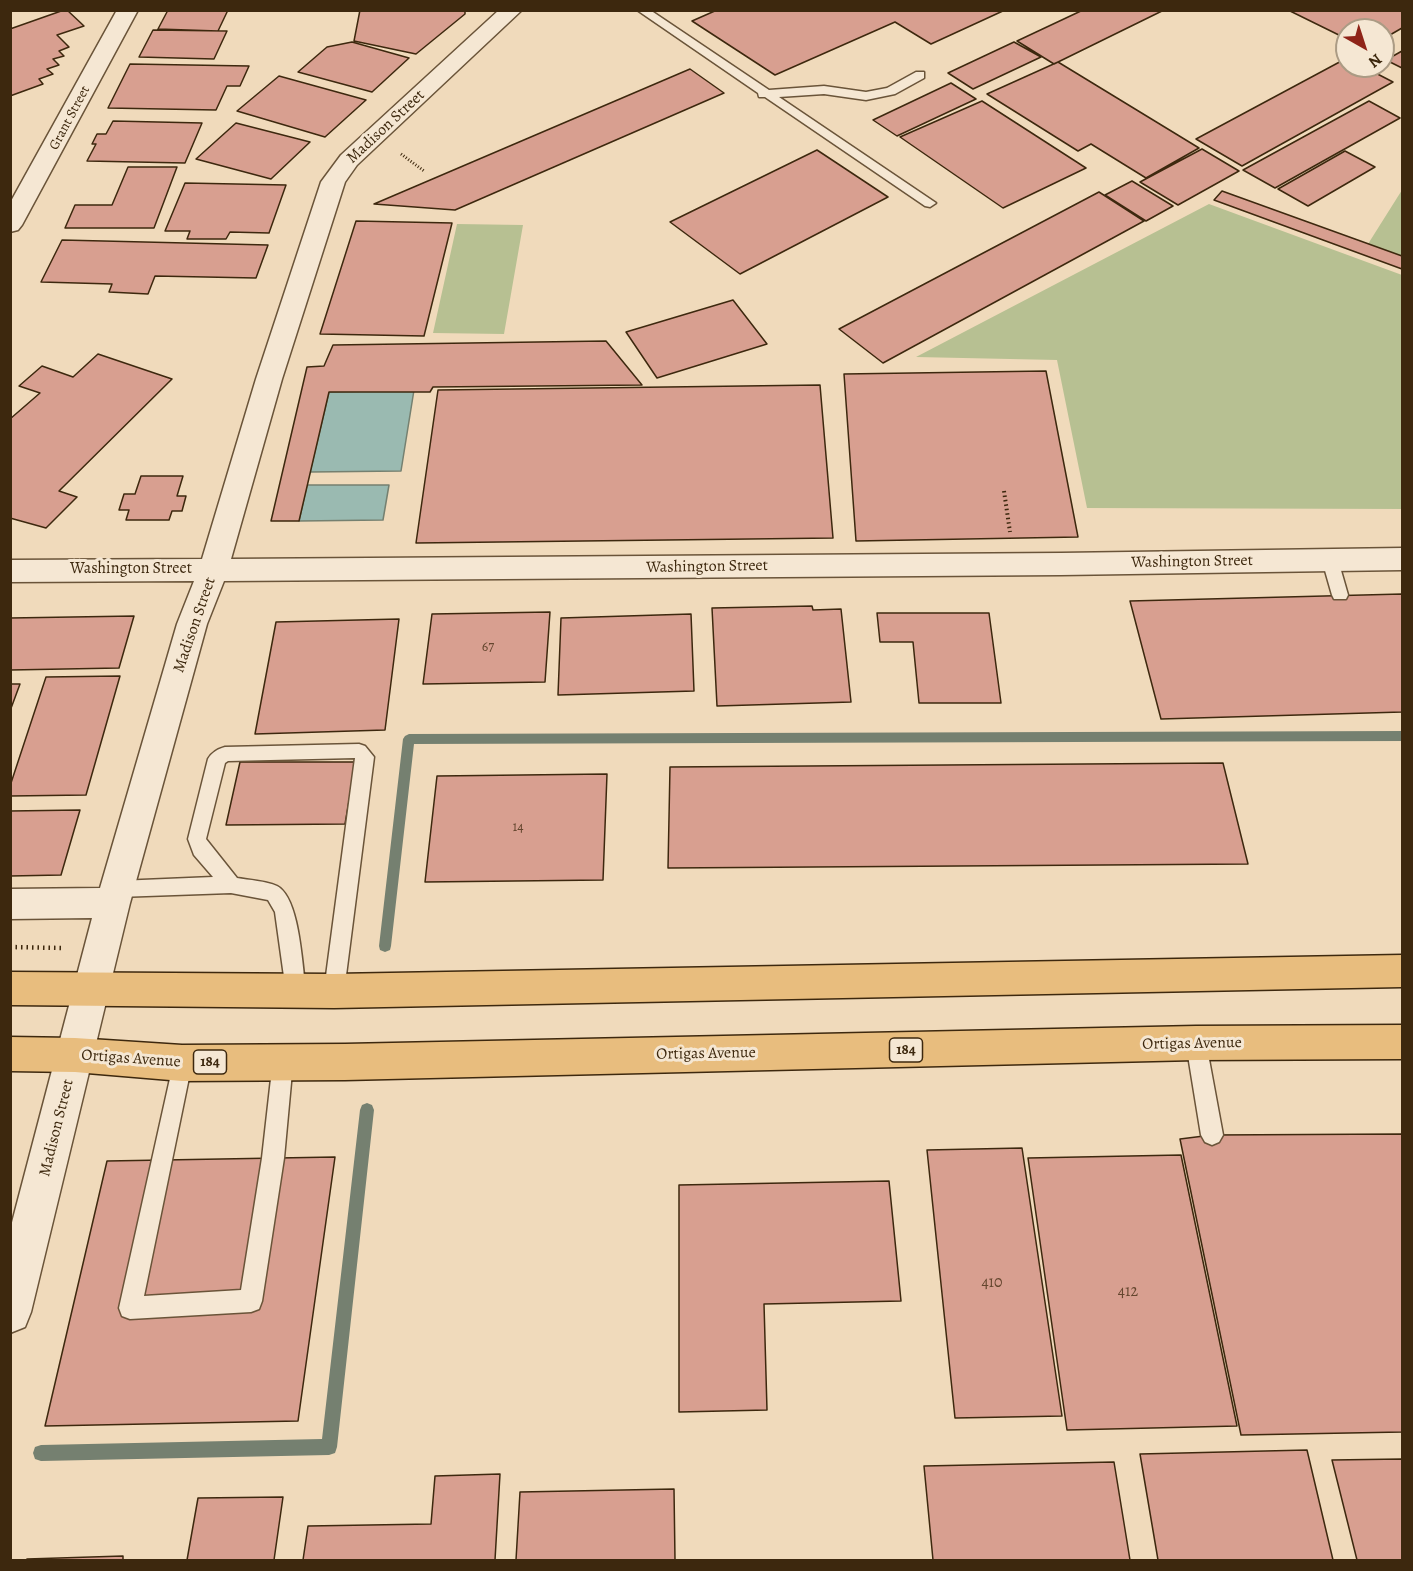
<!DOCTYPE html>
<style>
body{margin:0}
#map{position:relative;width:1413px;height:1571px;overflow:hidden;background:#f0dabb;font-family:Alegreya,serif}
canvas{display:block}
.frame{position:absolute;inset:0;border:12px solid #3d280e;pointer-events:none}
.north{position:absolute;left:1335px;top:18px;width:60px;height:60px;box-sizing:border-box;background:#f5e7d3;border:2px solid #ab9b84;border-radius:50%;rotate:141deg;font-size:16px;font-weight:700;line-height:24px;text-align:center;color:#3d280e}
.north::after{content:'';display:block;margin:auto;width:21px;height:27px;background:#8f2418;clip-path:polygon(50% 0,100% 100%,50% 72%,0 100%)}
</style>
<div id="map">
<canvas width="1413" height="1571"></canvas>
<div class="frame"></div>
<div class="north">N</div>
</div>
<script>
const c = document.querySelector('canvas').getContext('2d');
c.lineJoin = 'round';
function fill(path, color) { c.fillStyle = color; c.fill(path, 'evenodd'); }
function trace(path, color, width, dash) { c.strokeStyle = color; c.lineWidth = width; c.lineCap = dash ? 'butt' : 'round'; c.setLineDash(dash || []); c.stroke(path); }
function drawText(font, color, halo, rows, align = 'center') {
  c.font = font + ' Alegreya,serif'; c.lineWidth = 6; c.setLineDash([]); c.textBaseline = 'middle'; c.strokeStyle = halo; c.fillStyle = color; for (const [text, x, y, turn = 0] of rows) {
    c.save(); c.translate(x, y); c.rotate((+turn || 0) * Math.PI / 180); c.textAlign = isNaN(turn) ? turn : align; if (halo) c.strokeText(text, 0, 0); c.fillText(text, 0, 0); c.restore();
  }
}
fill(new Path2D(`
 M1402,190V256L1368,244Z
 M1209,204L1402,275V509L1087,508L1057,360L916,357Z
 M457,224L523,225L504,334L433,333Z`), '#b7c092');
const water = new Path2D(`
 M414,390L401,471L310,472L329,392Z
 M307,485H389L383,520L299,521Z`);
fill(water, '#9abab1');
trace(water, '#758070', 1.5);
fill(new Path2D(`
 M1402,731V741L414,744L391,946L390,950L385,952L380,950L379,946L403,739L405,736L409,734Z
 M367,1103L372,1105L374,1110L337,1447L335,1453L329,1455L41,1461L35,1459L33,1453L35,1447L41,1445L322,1439L360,1110L362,1105Z`), '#758070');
const building = new Path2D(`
 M64,10H67L84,26L57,35L69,47L59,51L64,56L53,59L59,65L47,69L53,74L39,79L43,84L10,96V29Z
 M168,10H228L218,31L158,29Z
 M360,10H465V14L416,54L354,41Z
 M717,10H1005L931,44L895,22L775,75L692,21Z
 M1083,10H1164L1054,64L1017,41Z
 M1288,10H1402V28L1383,39V30H1347V39Z
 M153,30L227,31L214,59L139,57Z
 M352,42L409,58L372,92L298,72L327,47Z
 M1014,42L1041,57L973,89L948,73Z
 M1402,51V68L1386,60Z
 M1347,58V66H1362L1393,82L1242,166L1196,139Z
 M1058,62L1199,148L1146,178L1091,144L1078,151L987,94Z
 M130,64L249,66L240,86H227L216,110L108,108Z
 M690,69L724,93L455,210L374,204Z
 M279,76L366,100L325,137L237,111Z
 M951,83L976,99L897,136L873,120Z
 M982,101L1086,168L1003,208L900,137Z
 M1369,101L1400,118L1275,188L1243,170Z
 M113,121L202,123L185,163L87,161L96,144H92L97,134H106Z
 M236,123L310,142L271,179L196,159Z
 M1202,149L1239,171L1178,205L1140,182Z
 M817,150L888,197L740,274L670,222Z
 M1345,151L1375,167L1308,206L1278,189Z
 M128,167H177L154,228H65L75,205H112Z
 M1132,181L1173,206L1146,221L1105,195Z
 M185,183L286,185L269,233L230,232L226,239H187L190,231H165Z
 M1222,191L1402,256V269L1214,200Z
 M1099,192L1144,221L883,363L839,329Z
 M356,221L452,223L424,336L320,334Z
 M62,240L268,245L256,278L155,276L148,294L109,292L112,284L41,282Z
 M733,300L767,344L657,378L626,332Z
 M606,341L642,385L433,387L430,392H329L299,521H271L307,367L324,366L333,345Z
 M98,354L172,379L59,491L77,497L46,528L10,518V419L40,393L19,386L42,366L73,377Z
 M1046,371L1078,537L856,541L844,374Z
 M820,385L833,538L416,543L438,390Z
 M141,476H183L177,496H186L182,511H172L169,520H126L129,510H119L124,494H135Z
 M1402,594V712L1161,719L1130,601Z
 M812,606L813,610L841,609L851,702L717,706L712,608Z
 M550,612L545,682L423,684L432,614Z
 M877,613H989L1001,703H919L913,642H880Z
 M691,614L694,691L558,695L561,618Z
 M134,616L119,668L10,670V618Z
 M399,619L385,730L255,734L276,622Z
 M120,676L86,795L10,796V786L46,677Z
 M10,684H20L10,711Z
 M240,762H356L345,824L226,825Z
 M1223,763L1248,864L668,868L670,767Z
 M607,774L603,880L425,882L437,776Z
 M80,810L61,875L10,876V811Z
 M1402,1134V1432L1241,1435L1180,1139L1212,1135Z
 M1022,1148L1062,1416L955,1418L927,1150Z
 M1181,1155L1237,1426L1067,1430L1028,1158Z
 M335,1157L298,1421L45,1426L107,1161Z
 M889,1181L901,1301L764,1304L767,1410L679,1412V1185Z
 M1307,1450L1333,1560H1158L1140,1454Z
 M1402,1459V1560H1357L1332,1460Z
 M1114,1462L1130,1560H933L924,1466Z
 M500,1474L495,1560H303L308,1526L431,1524L435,1476Z
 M674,1489L675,1560H516L520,1492Z
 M283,1497L274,1560H187L198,1498Z
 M123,1556V1560H26L27,1559Z`);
fill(building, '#d89f90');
trace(building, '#3d280e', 1.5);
const lane = new Path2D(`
 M637,10H650L769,90L824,86L866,92L887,88L916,72H924V78L895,94L866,100L824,94L779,97L936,203L930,207L925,206L765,97H759L758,93Z
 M1330,554L1336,556L1338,560L1348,595L1346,599H1334L1332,595L1322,560L1324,556Z
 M359,744L365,746L374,757L344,991L341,997L334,1000L327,997L324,991L355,758L228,761L225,763L206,839L237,878C249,880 266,881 277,886C300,898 302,967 306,991L303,997L296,1000L289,997L286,991L275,912L268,900L231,893L118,897L111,895L109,889L111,883L118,881L213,877L194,855L188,839L208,759C212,752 218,749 225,747Z
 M1196,1034L1203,1036L1206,1043L1223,1135L1219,1142L1212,1145L1205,1142L1201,1135L1186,1043L1189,1036Z
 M283,1051L290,1054L293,1061L284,1158L262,1301L259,1309L251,1312L130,1319L122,1316L119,1308L175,1056L182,1053L189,1056L192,1063L144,1296L241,1290L262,1158L273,1061L276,1054Z`);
const street = new Path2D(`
 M117,10H138L22,225L18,230L10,232V203Z
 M499,10H522L357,165L345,182L282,379L231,559L1061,553L1402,548V570L1061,575L224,581L207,624L130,903L31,1312L25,1327L10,1333V1230L92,918L10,919V889L100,888L177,624L194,581L10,582V560L202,559L256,379L321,182L341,155Z`);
const primary = new Path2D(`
 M1402,955V987L334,1008L10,1005V972L334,974Z
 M1402,1025V1059L1196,1060L345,1080L182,1081L75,1072L10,1071V1037L75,1038L182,1045L345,1044L1196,1026Z`);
trace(lane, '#6a5439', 3);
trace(street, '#6a5439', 3);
trace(primary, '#3d280e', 3);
trace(new Path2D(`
 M401,154L424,171`), '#3d280e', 3, [1, 2]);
trace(new Path2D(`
 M1004,491L1010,532`), '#3d280e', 4, [1.5, 3]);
trace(new Path2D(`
 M10,947L62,948`), '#3d280e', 4.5, [1.5, 4]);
fill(lane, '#f5e7d3');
fill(street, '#f5e7d3');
fill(primary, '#e8bd7e');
drawText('14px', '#3d280e', '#f5e7d3', [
 ["Grant Street",70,118,-62]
]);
drawText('14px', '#64462e', null, [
 ["67",488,648],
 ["14",518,828]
]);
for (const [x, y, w] of [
 [906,1050,33],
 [210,1062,33]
]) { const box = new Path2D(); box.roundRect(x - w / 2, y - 12, w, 24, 4.5); c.fillStyle = '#f5e7d3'; c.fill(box); trace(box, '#3d280e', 1.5); }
drawText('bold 15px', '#3d280e', null, [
 ["184",906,1050],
 ["184",210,1062]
]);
drawText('16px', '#3d280e', '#f5e7d3', [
 ["Madison Street",386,127,-43],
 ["Washington Street",1192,562,-1],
 ["Washington Street",707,567,-1],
 ["Washington Street",131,569],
 ["Madison Street",195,625,-71],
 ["Ortigas Avenue",1192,1044,-1],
 ["Ortigas Avenue",706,1054,-1],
 ["Ortigas Avenue",131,1059,4],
 ["Madison Street",57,1128,-76]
]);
drawText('16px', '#64462e', null, [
 ["410",992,1283],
 ["412",1128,1292]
]);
</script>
